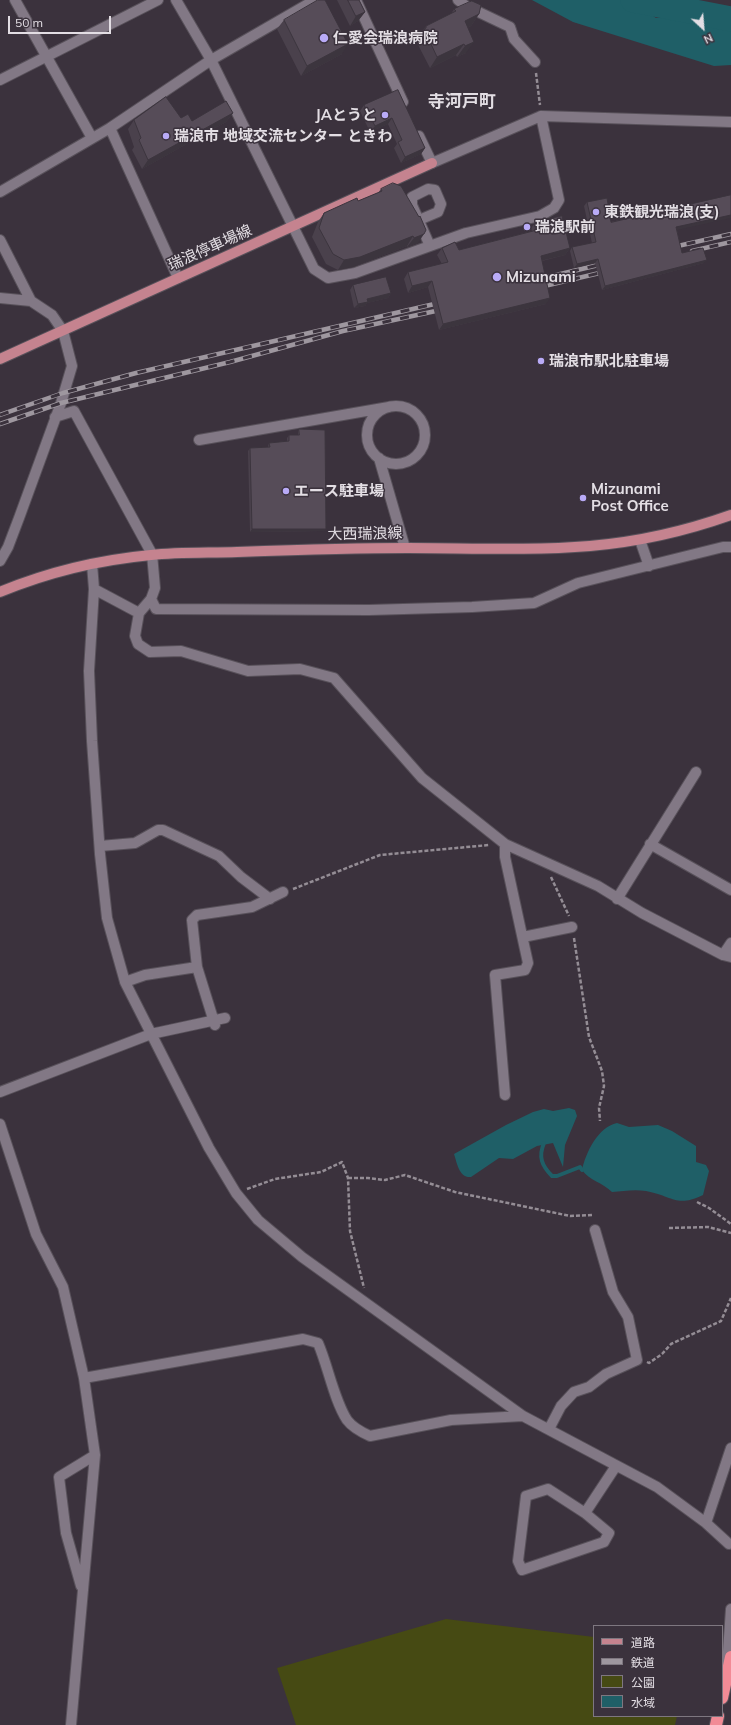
<!DOCTYPE html>
<meta charset="utf-8">
<style>
body{margin:0}
#map{position:relative;width:731px;height:1725px;overflow:hidden;background:#3b323d;font-family:Mulish,"Noto Sans JP",sans-serif}
canvas{display:block}
.legend{position:absolute;left:593px;top:1625px;width:130px;height:92px;box-sizing:border-box;background:#3b323d;border:1px solid #7e7780;margin:0;padding:5px 7px;list-style:none;font-size:12px;color:#e3dee4}
.legend li{display:flex;align-items:center;gap:8px;height:20px}
.legend b{width:20px;border:1px solid #7e7780}
.north{position:absolute;left:683px;top:8px;width:40px;height:40px;-webkit-text-stroke:3px #3b323d;paint-order:stroke;rotate:154deg;font-size:11px;font-weight:700;line-height:16px;text-align:center;color:#e3dee4}
.north::after{content:'';display:block;margin:auto;width:14px;height:18px;background:#e3dee4;clip-path:polygon(50% 0,100% 100%,50% 72%,0 100%)}
.scale{position:absolute;left:8px;top:16px;width:103px;height:18px;box-sizing:border-box;border:2px solid #e3dee4;border-top:0;padding-left:5px;font-size:12px;line-height:14px;white-space:nowrap;color:#e3dee4;-webkit-text-stroke:3px #3b323d;paint-order:stroke}
</style>
<div id="map">
<canvas width="731" height="1725"></canvas>
<ul class="legend">
<li><b style="height:5px;background:#c5838f"></b>道路</li>
<li><b style="height:5px;background:#9e979f"></b>鉄道</li>
<li><b style="height:11px;background:#464a13"></b>公園</li>
<li><b style="height:11px;background:#1f5f67"></b>水域</li>
</ul>
<div class="north">N</div>
<div class="scale">50 m</div>
</div>
<script>
const c = document.querySelector('canvas').getContext('2d');
c.lineJoin = 'round';
function fill(path, color) { c.fillStyle = color; c.fill(path, 'evenodd'); }
function trace(path, color, width, dash) { c.strokeStyle = color; c.lineWidth = width; c.lineCap = dash ? 'butt' : 'round'; c.setLineDash(dash || []); c.stroke(path); }
function drawText(font, color, halo, rows, align = 'center') {
  c.font = font + ' Mulish,"Noto Sans JP",sans-serif'; c.lineWidth = 3; c.setLineDash([]); c.textBaseline = 'middle'; c.strokeStyle = halo; c.fillStyle = color; for (const [text, x, y, turn = 0] of rows) {
    c.save(); c.translate(x, y); c.rotate((+turn || 0) * Math.PI / 180); c.textAlign = isNaN(turn) ? turn : align; if (halo) c.strokeText(text, 0, 0); c.fillText(text, 0, 0); c.restore();
  }
}
fill(new Path2D(`
 M446,1619L594,1637V1716H677L675,1725H296L277,1668Z`), '#464a13');
fill(new Path2D(`
 M532,0H630L656,18L731,12V65L714,66L573,22Z
 M569,1108L575,1110L577,1116L565,1145L563,1167L553,1143L537,1146L513,1159L499,1158L471,1177C459,1178 457,1163 454,1154L506,1125L533,1112L544,1109L553,1111Z
 M617,1123L629,1127L658,1125L672,1131L696,1146V1162L706,1165L709,1171L703,1195C676,1208 673,1196 646,1191C635,1189 623,1191 612,1192C602,1182 590,1181 582,1170C586,1152 598,1127 617,1123Z`), '#1f5f67');
trace(new Path2D(`
 M544,1143C538,1157 542,1166 552,1176H557L580,1167L582,1170`), '#1f5f67', 4);
trace(new Path2D(`
 M633,0L731,19`), '#1f5f67', 25);
const minor = new Path2D(`
 M15,0L92,138
 M176,0L211,60L314,269L328,278L355,273L466,233L540,216L554,208L559,200L541,116
 M356,0L403,102
 M458,0L466,6L510,27L514,39L535,62
 M0,80L158,0
 M110,128L178,278
 M419,136L432,163L541,116L731,122
 M0,192L110,128L211,60L315,0
 M419,220L438,212L441,204L435,190L428,189L412,197V205L430,246
 M0,240L31,301
 M0,298L31,301L52,315L63,331L72,366L61,403L19,518L8,547L0,561
 M367 435a29 29 0 1 1 58 0a29 29 0 1 1-58 0Z
 M55,417L74,411L152,554L155,588L151,599
 M199,440L389,407
 M379,458L405,548
 M640,540L649,566
 M731,547H723L578,583L534,603L472,607L369,610L156,609L151,599L139,613L135,636L138,644L150,652L181,651L248,671L300,669L334,678L422,778L505,844L598,886L642,913L723,955L731,957
 M92,564L94,589L89,671L92,741L100,854L107,918L125,982L209,1148L236,1193L258,1220L302,1257L523,1416L657,1487L706,1523L729,1544
 M94,589L139,613
 M650,844L731,890
 M100,846L135,843L158,830H163L219,856L241,877L270,899
 M617,899L696,772
 M523,937L572,927
 M723,955L731,943
 M125,982L145,975L197,967
 M215,1025L197,967L192,920L197,915L252,907L283,892
 M0,1092L151,1034L225,1018
 M505,1095L495,975L525,970L528,963L505,857V844
 M0,1124L36,1234L63,1287L84,1378L95,1455L71,1725
 M84,1378L303,1339L318,1343C328,1366 334,1400 347,1420C353,1428 361,1432 370,1436L451,1420L523,1416
 M549,1429L561,1406L574,1392L589,1387L606,1374L637,1360L628,1317L613,1292L595,1230
 M585,1513L548,1489L526,1496L518,1561L522,1570L604,1542L609,1533L585,1513L616,1466
 M706,1523L731,1448
 M81,1586L66,1533L59,1477L95,1455
 M727,1666L731,1609`);
const major = new Path2D(`
 M0,359L432,163
 M0,592C48,572 99,560 151,555C179,552 208,553 237,552C293,550 351,548 408,548C468,548 529,551 590,546C638,542 686,531 731,515`);
const highway = new Path2D(`
 M722,1698L731,1657
 M716,1725L718,1716`);
trace(minor, '#58515a', 12);
trace(major, '#58515a', 12);
trace(highway, '#58515a', 14);
trace(new Path2D(`
 M536,73L540,105
 M551,877L569,916
 M293,889L380,855L489,845
 M574,938L589,1037L602,1071L604,1086L599,1108L600,1121
 M348,1178H368L385,1180L405,1175L455,1192L570,1216L592,1215
 M247,1189L275,1179L321,1172L342,1162L348,1178L350,1231L364,1288
 M697,1202L709,1208L731,1224
 M669,1228L708,1227L731,1233
 M647,1362L649,1363L662,1354L671,1344L721,1321L731,1298`), '#948d95', 2.5, [4, 2]);
trace(minor, '#827885', 10);
trace(major, '#c5838f', 10);
trace(highway, '#f28b96', 12);
const rail = new Path2D(`
 M669,248L731,234
 M692,251L731,242
 M535,280L607,263
 M536,288L608,271
 M0,415L63,393L136,373L443,302
 M0,424L61,403L230,362L343,331L445,309`);
trace(rail, '#9e979f', 4.5);
trace(rail, '#3b323d', 3, [9]);
fill(new Path2D(`
 M337,0H359L365,12L358,21L350,26Z
 M454,9L479,14L471,26L467,28L466,53L457,57L456,55L430,68L416,41L418,38V37L426,26L451,14Z
 M284,20L342,54L301,76L277,29Z
 M398,90L425,148L421,154L401,163L394,148L397,144L388,124L370,132L360,111L364,105Z
 M233,113L226,122L142,169L132,150L134,147L128,129L134,120L181,118L192,121Z
 M381,189L418,243L407,247V246L353,267L338,270L326,264L312,237L318,222L324,213L358,201L378,193Z
 M587,202L611,222L677,230L682,253L704,263L602,290L595,263L574,268L570,251L572,247L592,243L584,206Z
 M536,222L570,248L565,255L542,261L546,304L439,330L428,287L408,293L404,279L408,272L442,264L437,255L442,248L459,250L532,231L531,228Z
 M353,285L391,293L388,298L367,303L365,306L354,308L350,290Z
 M299,429L324,531L250,532L248,451L250,448L268,447V446L269,443L287,442V438L289,435H298V431Z`), '#4a414c');
fill(new Path2D(`
 M365,12L358,21L350,26L356,16Z
 M479,14L471,26L457,32L465,21Z
 M474,42L466,53L457,57L465,46Z
 M348,44L342,54L301,76L307,66Z
 M464,44L456,55L430,68L437,57Z
 M233,113L226,122L142,169L148,160Z
 M392,118L388,124L370,132L375,126Z
 M425,148L421,154L401,163L405,157Z
 M731,215V218L673,231L676,227Z
 M424,234L418,243L407,247L414,238Z
 M413,236L407,246L353,267L338,270L344,260Z
 M570,248L565,255L536,262L541,256Z
 M598,259L595,263L574,268L577,264Z
 M707,260L704,263L602,290L605,286Z
 M432,281L428,287L408,293L412,286Z
 M391,293L388,298L367,303L365,306L354,308L358,304L367,299Z
 M550,298L546,304L439,330L443,324Z
 M252,529H326L324,531L250,532Z`), '#3c353e');
const building = new Path2D(`
 M318,0H325L348,44L307,66L284,20Z
 M348,0H359L365,12L356,16Z
 M472,1L481,5L479,14L465,21L474,42L465,46L464,44L437,57L424,29L426,28V26L456,11L454,9Z
 M398,90L425,148L405,157L398,142L402,140L392,118L375,126L364,105Z
 M166,97L181,118L188,114L192,121L226,101L233,113L148,160L139,140L141,138L134,120Z
 M393,183L401,186L419,217L420,216L426,230L424,234L414,238L413,236L360,257L344,260L333,254L319,228L324,213L357,198L358,201L382,191L381,189Z
 M731,195V215L676,227L682,253L703,248L707,260L605,286L598,259L577,264L572,247L596,242L587,202L607,198L611,222Z
 M562,216L570,248L541,256L550,298L443,324L432,281L412,286L408,272L448,262L442,248L455,242L459,250L537,230L536,222Z
 M386,277L391,293L367,299L368,302L358,304L353,285Z
 M299,429L325,430L326,529H252L250,448L270,447L269,443L289,441V435H299Z`);
fill(building, '#564c58');
trace(building, '#3c353e', 1);
for (const [x, y, r, color] of [
 [324,38,5,"#b9abf7"],
 [385,115,4,"#b9abf7"],
 [166,136,4,"#b9abf7"],
 [596,212,4,"#b9abf7"],
 [527,227,4,"#b9abf7"],
 [497,277,5,"#b9abf7"],
 [541,361,4,"#b9abf7"],
 [286,491,4,"#b9abf7"],
 [583,498,4,"#b9abf7"]
]) { const dot = new Path2D(); dot.arc(x, y, r, 0, 2 * Math.PI); c.fillStyle = color; c.fill(dot); trace(dot, '#3b323d', 1.5); }
drawText('bold 15px', '#e3dee4', '#3b323d', [
 ["仁愛会瑞浪病院",333,38],
 ["JAとうと",377,115,"right"],
 ["瑞浪市 地域交流センター ときわ",174,136],
 ["東鉄観光瑞浪(支)",604,212],
 ["瑞浪駅前",535,227],
 ["Mizunami",506,277],
 ["瑞浪市駅北駐車場",549,361],
 ["Mizunami",591,489],
 ["Post Office",591,506],
 ["エース駐車場",294,491]
], 'left');
drawText('15px', '#e3dee4', '#3b323d', [
 ["瑞浪停車場線",210,248,-24],
 ["大西瑞浪線",365,534,-1]
]);
drawText('bold 17px', '#e3dee4', '#3b323d', [
 ["寺河戸町",462,102]
]);
</script>
